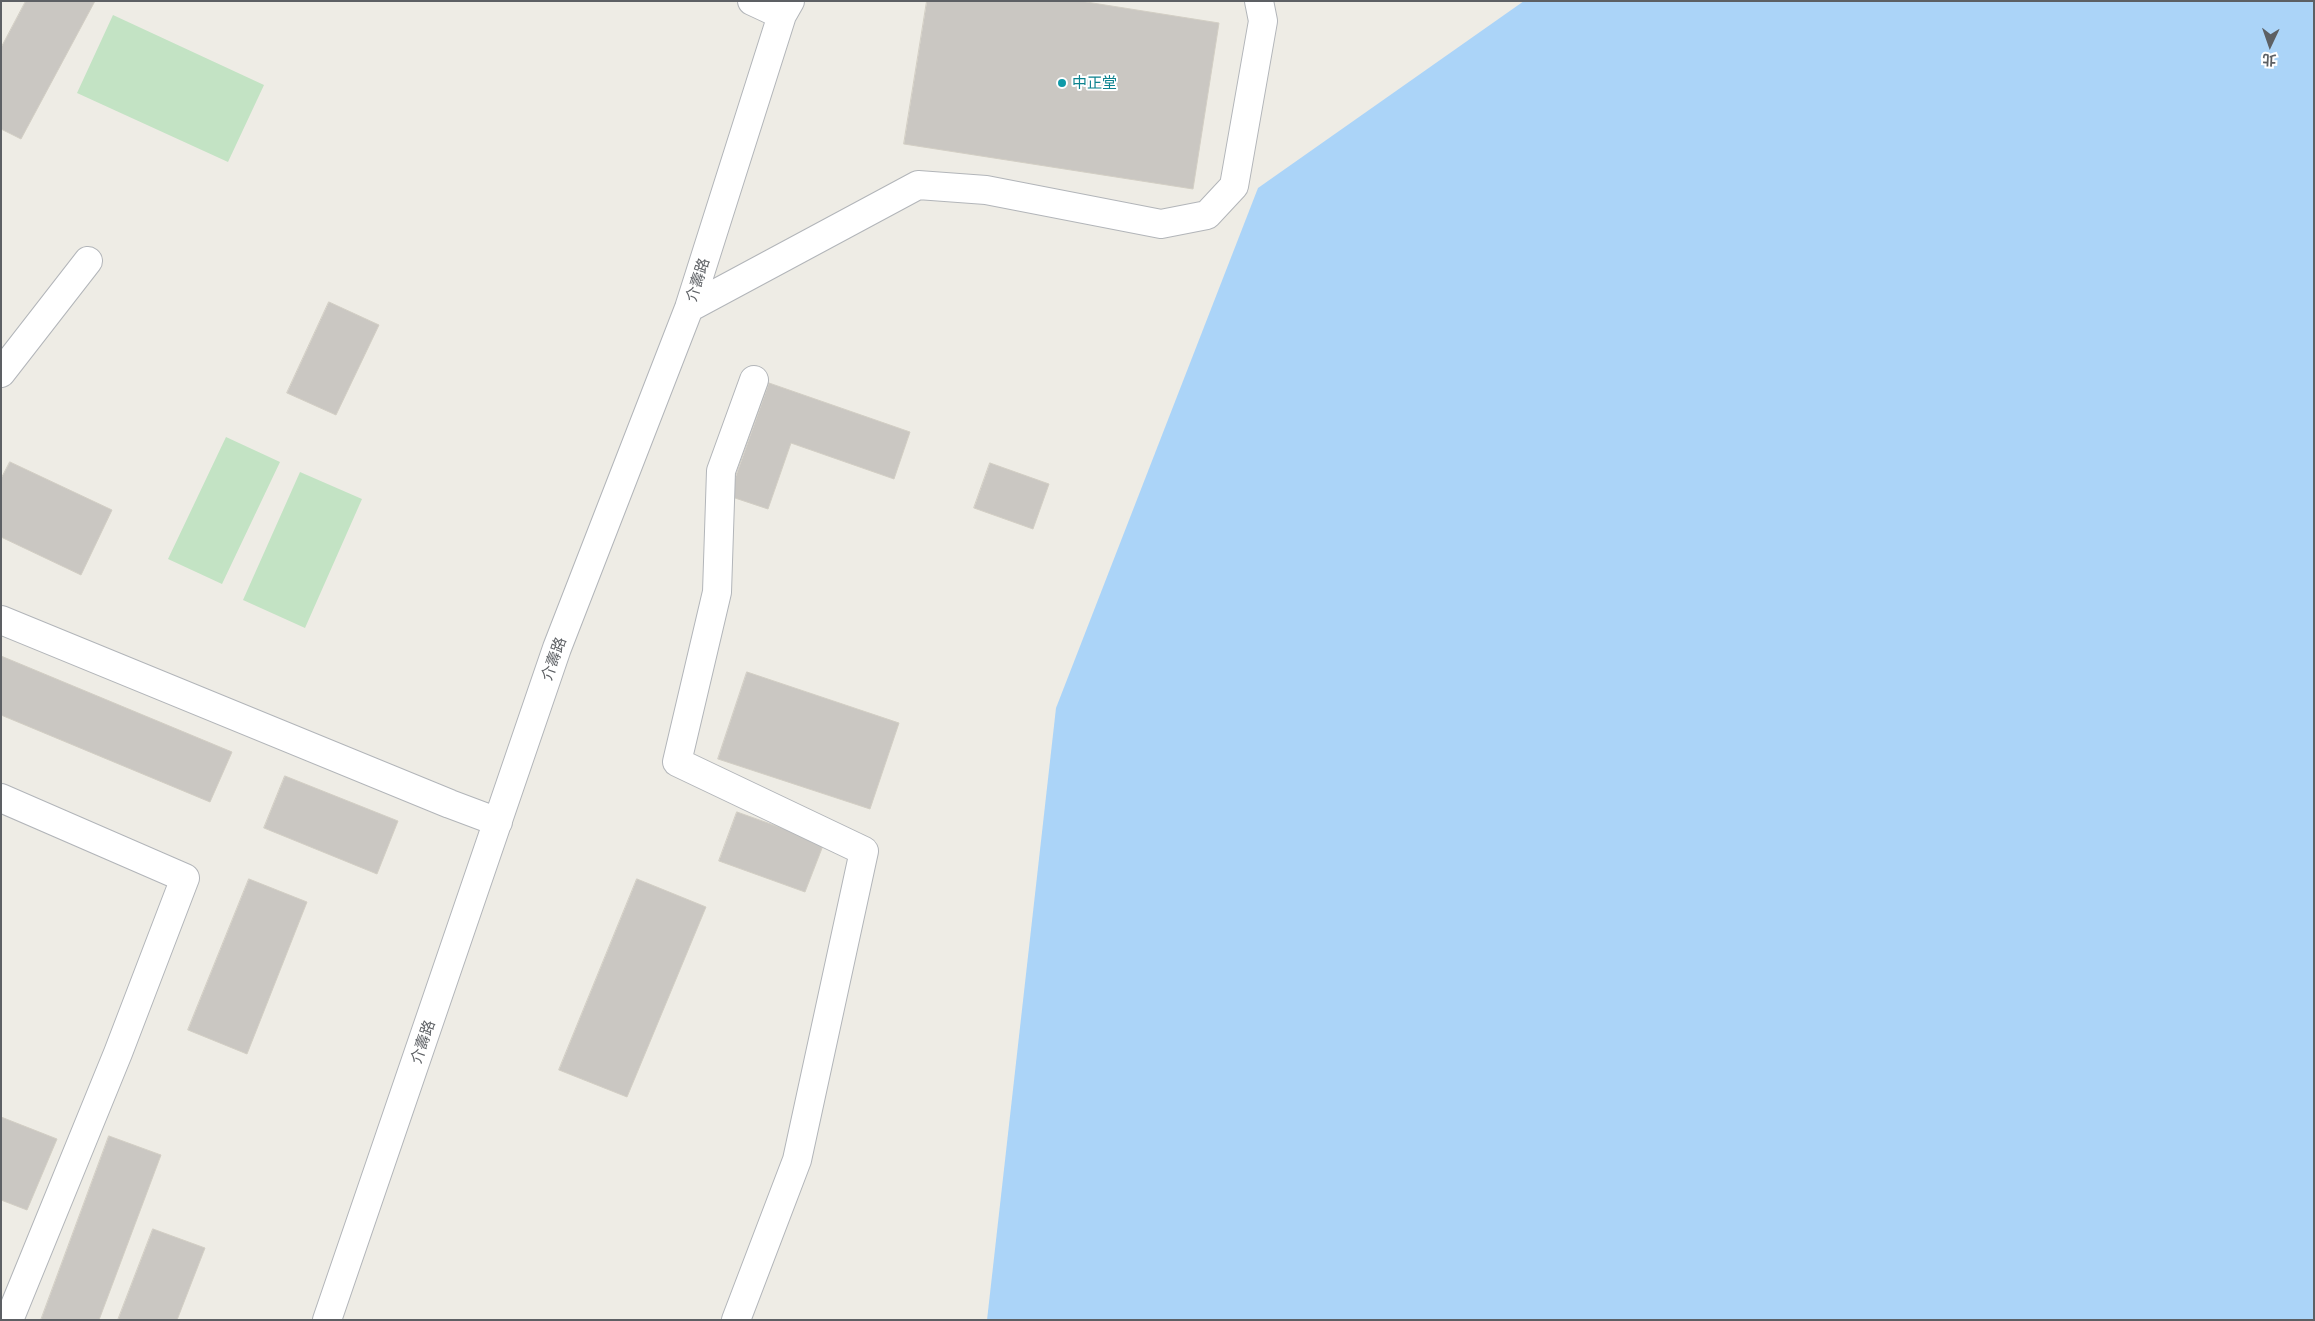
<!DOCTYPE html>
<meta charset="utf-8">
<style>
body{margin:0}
#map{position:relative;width:2315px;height:1321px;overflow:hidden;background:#eeece5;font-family:"Asap Condensed","Noto Sans TC",sans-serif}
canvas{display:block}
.frame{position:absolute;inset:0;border:2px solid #5d6064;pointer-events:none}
.north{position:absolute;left:2245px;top:20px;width:50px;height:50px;-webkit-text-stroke:4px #fff;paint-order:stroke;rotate:183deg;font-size:14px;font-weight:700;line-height:20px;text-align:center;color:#5d6064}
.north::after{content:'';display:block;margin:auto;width:18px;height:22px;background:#5d6064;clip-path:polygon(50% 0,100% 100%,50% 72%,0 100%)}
</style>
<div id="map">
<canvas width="2315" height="1321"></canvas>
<div class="frame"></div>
<div class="north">北</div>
</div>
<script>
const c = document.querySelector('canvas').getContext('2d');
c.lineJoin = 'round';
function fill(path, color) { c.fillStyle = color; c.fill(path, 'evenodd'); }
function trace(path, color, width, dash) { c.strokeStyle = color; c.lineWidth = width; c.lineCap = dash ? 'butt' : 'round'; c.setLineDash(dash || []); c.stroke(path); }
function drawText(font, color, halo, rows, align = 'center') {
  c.font = font + ' "Asap Condensed","Noto Sans TC",sans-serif'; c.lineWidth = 4; c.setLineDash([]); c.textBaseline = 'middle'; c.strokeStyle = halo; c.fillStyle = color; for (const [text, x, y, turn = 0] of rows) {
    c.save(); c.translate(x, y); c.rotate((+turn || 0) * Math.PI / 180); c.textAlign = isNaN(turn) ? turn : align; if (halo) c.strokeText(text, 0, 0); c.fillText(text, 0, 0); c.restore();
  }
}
fill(new Path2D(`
 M113,15L264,85L228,162L77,93Z
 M226,437L280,462L222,584L168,559Z
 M300,472L362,499L305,628L243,600Z`), '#c3e3c4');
fill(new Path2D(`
 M1524,1H2314V1320H987L1056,708L1258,188Z`), '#abd4f8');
const building = new Path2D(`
 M26,1H95L21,139L1,129V48Z
 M927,1H1080L1219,23L1193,189L904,144Z
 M329,302L379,325L336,415L287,393Z
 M769,383L910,432L894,479L791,443L768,509L729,496Z
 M10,462L112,510L81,575L1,537V479Z
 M990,463L1049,484L1033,529L974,508Z
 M1,656L232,752L210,802L1,715Z
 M747,672L899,723L870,809L718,759Z
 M285,776L398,821L377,874L264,828Z
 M737,812L824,843L805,892L719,861Z
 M249,879L307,902L247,1054L188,1030Z
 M637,879L706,907L627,1097L559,1070Z
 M1,1117L57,1139L27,1210L1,1200Z
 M109,1136L161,1155L99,1320H41Z
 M153,1229L205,1248L177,1320H118Z`);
fill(building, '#cac7c2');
trace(building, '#d2cec4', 1);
const minor = new Path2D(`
 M752,1L782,15
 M689,308L918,185L986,190L1161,224L1207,215L1234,186L1263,21L1259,1
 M1,373L88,261
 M1,620L450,804L498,822
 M1,798L185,878L118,1053L9,1320
 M327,1320L557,648L689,308L782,15L790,1
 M736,1320L797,1160L864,851L677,762L717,592L721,471L754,380`);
trace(minor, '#b2b5b9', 30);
trace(minor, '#fff', 28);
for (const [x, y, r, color] of [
 [1062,83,5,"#0f9aa8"]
]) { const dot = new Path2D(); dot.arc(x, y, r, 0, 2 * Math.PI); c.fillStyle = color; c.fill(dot); trace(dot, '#fff', 2); }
drawText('15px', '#0d838f', '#fff', [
 ["中正堂",1072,83]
], 'left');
drawText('15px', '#5d6064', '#fff', [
 ["介壽路",698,280,-72],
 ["介壽路",554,659,-70],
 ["介壽路",423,1042,-71]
]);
</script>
